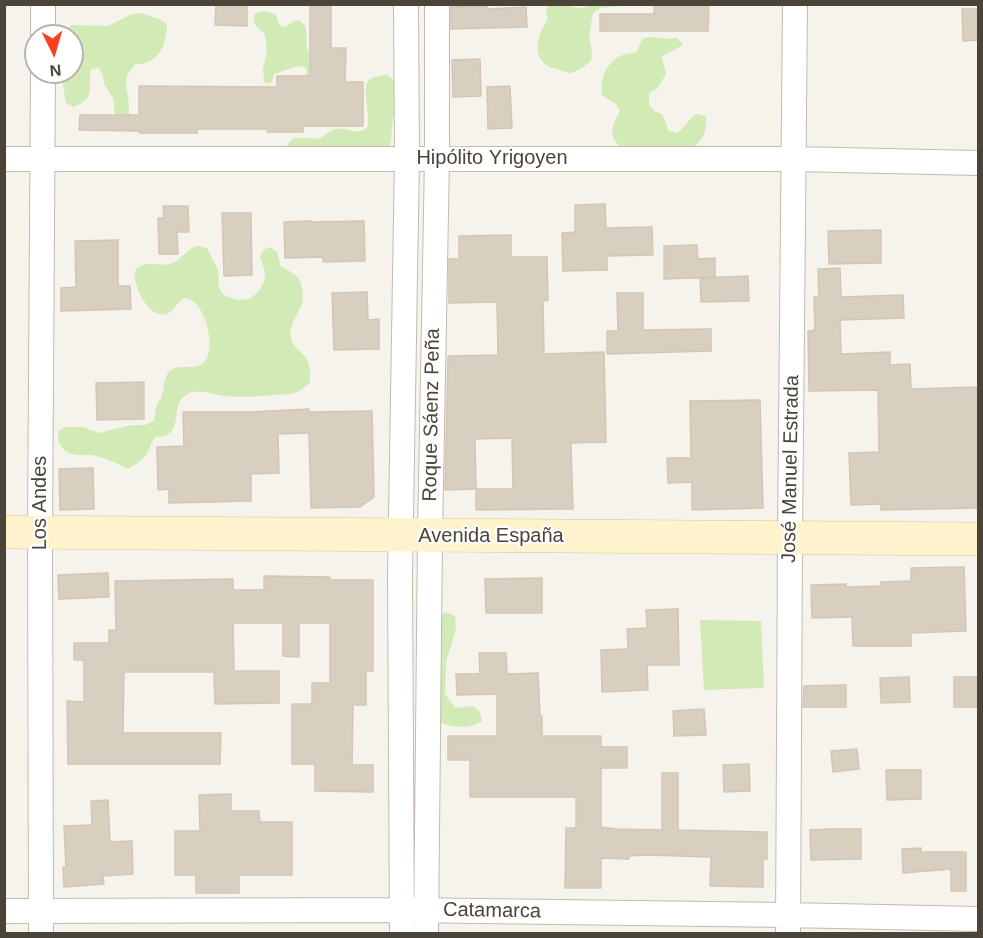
<!DOCTYPE html>
<meta charset="utf-8">
<style>
body{margin:0}
#map{position:relative;width:983px;height:938px;overflow:hidden;background:#f6f3ec;font-family:Helvetica,sans-serif}
canvas{display:block}
.frame{position:absolute;inset:0;border:6px solid #4b4439;pointer-events:none}
.north{position:absolute;left:24px;top:24px;width:60px;height:60px;box-sizing:border-box;background:#fff;border:2px solid #b7b4b0;border-radius:50%;rotate:175deg;font-size:16px;font-weight:700;line-height:24px;text-align:center;color:#4b4439}
.north::after{content:'';display:block;margin:auto;width:21px;height:27px;background:#fc3f1d;clip-path:polygon(50% 0,100% 100%,50% 72%,0 100%)}
</style>
<div id="map">
<canvas width="983" height="938"></canvas>
<div class="frame"></div>
<div class="north">N</div>
</div>
<script>
const c = document.querySelector('canvas').getContext('2d');
c.lineJoin = 'round';
function fill(path, color) { c.fillStyle = color; c.fill(path, 'evenodd'); }
function trace(path, color, width, dash) { c.strokeStyle = color; c.lineWidth = width; c.lineCap = dash ? 'butt' : 'round'; c.setLineDash(dash || []); c.stroke(path); }
function drawText(font, color, halo, rows, align = 'center') {
  c.font = font + ' Helvetica,sans-serif'; c.lineWidth = 4.5; c.setLineDash([]); c.textBaseline = 'middle'; c.strokeStyle = halo; c.fillStyle = color; for (const [text, x, y, turn = 0] of rows) {
    c.save(); c.translate(x, y); c.rotate((+turn || 0) * Math.PI / 180); c.textAlign = isNaN(turn) ? turn : align; if (halo) c.strokeText(text, 0, 0); c.fillText(text, 0, 0); c.restore();
  }
}
fill(new Path2D(`
 M548,5H569L573,7L582,8L591,5H629L600,8L593,13L589,36L592,52L591,61C585,65 578,72 570,73C566,73 561,70 557,69C554,68 550,68 548,66C530,56 539,31 548,19L546,11Z
 M259,12H268L276,15C278,21 277,26 285,27L296,20L301,21L306,28L307,49L312,56L314,77L306,78L307,70L304,67L297,66L274,74L272,82L268,84L264,81L263,69L267,51L265,34C258,28 251,24 255,14Z
 M141,13L159,19L167,24C167,35 164,52 153,59C148,63 141,64 134,65C124,80 125,79 128,96C129,104 129,113 129,121L121,122L115,115L113,98L104,84L103,75L99,68L91,69C87,88 98,98 73,107L66,103L62,79L65,72H72V36H64L66,30L72,25L108,26L132,14Z
 M652,37L669,39L677,38L683,45C676,50 668,52 662,57L666,74L657,89L649,93V105L654,111L662,114L669,131L677,133C685,127 688,120 696,114L706,116C707,130 704,138 694,147L622,149C608,134 611,128 620,111L616,104L602,95C599,73 612,52 636,53L643,38Z
 M387,75L395,81L400,112L393,117C391,129 393,140 388,151L287,149V145L293,138H311L319,139C325,136 330,130 337,129C349,127 354,136 367,128C371,116 361,88 369,80C373,76 382,76 387,75Z
 M198,246L207,248L218,270L219,287L222,294C229,297 235,300 242,300C255,300 266,285 265,272C264,267 262,263 260,258L263,250L270,247L277,252L281,267C293,273 300,275 302,289C303,294 303,298 302,303C299,315 288,324 291,338C293,349 303,351 307,360C311,367 310,375 310,383C305,386 300,391 295,393C289,395 282,394 276,395C259,396 242,398 225,396C214,395 198,388 188,394C167,404 188,436 156,437C151,442 151,445 148,451C145,460 136,464 128,469C118,464 107,458 96,456C89,454 83,456 76,455C63,453 57,444 58,431L66,427H83L99,433L131,425H145L154,421C155,415 155,408 158,403C160,397 161,401 162,395C165,388 163,380 168,373C176,362 192,371 202,364C218,353 206,310 193,301C192,300 185,298 184,298C177,303 173,311 167,314C150,319 137,292 135,279C134,277 135,271 136,269C151,259 155,267 169,264C182,262 184,249 198,246Z
 M445,612L455,616L456,629L446,662L445,694L455,708L473,706L480,712L482,721C470,730 447,728 435,719L430,625Z
 M700,620L761,621L764,688L704,690Z`), '#d2eab5');
const building = new Path2D(`
 M216,4H247V26L215,25Z
 M310,4H331V48H346L345,82H363V126H303V132H267V129H197V133H139V131L79,130L80,115H139V86L277,87V76H310Z
 M654,4H709L708,31H600V14H654Z
 M487,6L488,9L526,7L527,27L451,29V7Z
 M962,9H978V40L963,41Z
 M480,59L481,96L453,97L452,60Z
 M510,86L512,128L488,129L487,87Z
 M605,204L606,228L652,227L653,255L607,256V270L563,271L562,233L575,232V205Z
 M163,206H188L189,232H177L178,254H159L158,218H164Z
 M222,213H251L252,275L224,276Z
 M311,221V222L364,221L365,261L323,262V257L285,258L284,222Z
 M881,230V263L829,264L828,231Z
 M511,235V257H547L548,300L543,301L544,354L604,352L606,442L571,443L573,509L476,510V489L445,490L448,356L498,355L497,302L449,303V259H459V236ZM512,438L513,489H476L475,439Z
 M118,240V286H130L131,309L61,311V288L76,287L75,241Z
 M697,245L698,259L715,258V277L664,279V246Z
 M840,268L841,297L903,295L904,318L840,320L841,354L890,352V365L910,364L911,389L978,387V508L881,510V504L851,505L849,453L879,452L878,390L809,391L808,331L815,330L814,297H819L818,269Z
 M748,276L749,301L701,302L700,278Z
 M367,292L368,320L379,319V349L334,350L332,293Z
 M617,293H643V330L711,329V351L607,354V331H618Z
 M144,382V419L97,420L96,383Z
 M760,400L763,508L692,510V482L668,483L667,458H691L690,401Z
 M309,409V412L372,411L374,497L360,507L311,508L309,433L278,434L279,473L251,474V501L169,503V489L158,490L157,447L184,446L183,412H250Z
 M93,468L94,509L60,510L59,469Z
 M964,567L966,631L911,633V646H853L852,617L812,618L811,585L846,584V587L881,586V582L911,581V568Z
 M108,573L109,597L59,599L58,575Z
 M264,576L330,577V580H373V671H366V705H353L352,765H373V792L315,791V764H292V704H312V683H330V623H299V657L283,656V623H233L234,671H279V703L215,704L214,672H124L123,733H221L220,764H68L67,701L84,702V660H74V643H109V630H116L115,581L233,579V590H264Z
 M542,578V613H486L485,579Z
 M678,609L679,665H647L648,690L602,692L601,650L628,649L627,629L647,628L646,610Z
 M479,653H506L507,674L538,673L540,716H542V736H601V747H627V768H601V827L616,829L662,830V773H678V830L767,832V859H763V887L710,886L711,857L646,855L629,856V859L601,858V888H565L566,828H576V797H470V760H448V736H497V694L457,695L456,674H480Z
 M909,677L910,702L881,703L880,678Z
 M954,677H978V707H954Z
 M846,685V707H803L804,686Z
 M704,709L706,735L674,736L673,711Z
 M857,749L859,769L833,772L831,751Z
 M749,764L750,791L724,792L723,765Z
 M886,770H921V799L887,800Z
 M231,794V811H259L260,822H292V875H239V893H196V875H175V831H200L199,795Z
 M108,800L110,842L132,841L133,874L103,876L104,884L64,887L63,867H66L64,826L92,825L91,801Z
 M832,829H861V859L811,860L810,830Z
 M921,848V852H966V891H951V869L903,873L902,849Z`);
fill(building, '#d8cfc1');
trace(building, '#d3c7b4', 1.5);
const street = new Path2D(`
 M43,36V4
 M4,159H794L978,163
 M4,911L402,910L788,915L978,919
 M41,934L40,532L43,72
 M402,934L400,576L407,158L406,4
 M426,934L430,536L437,158V4
 M788,934L790,538L795,4`);
const secondary = new Path2D(`
 M4,532L978,539`);
trace(street, '#c2bbae', 26);
trace(secondary, '#d6c79b', 34);
trace(street, '#fff', 24);
trace(secondary, '#fff3cd', 33);
drawText('20px', '#4b4439', '#fff', [
 ["Hipólito Yrigoyen",492,158],
 ["Roque Sáenz Peña",432,415,-89],
 ["José Manuel Estrada",791,469,-89],
 ["Los Andes",40,503,-90],
 ["Avenida España",491,536],
 ["Catamarca",492,911,1]
]);
</script>
